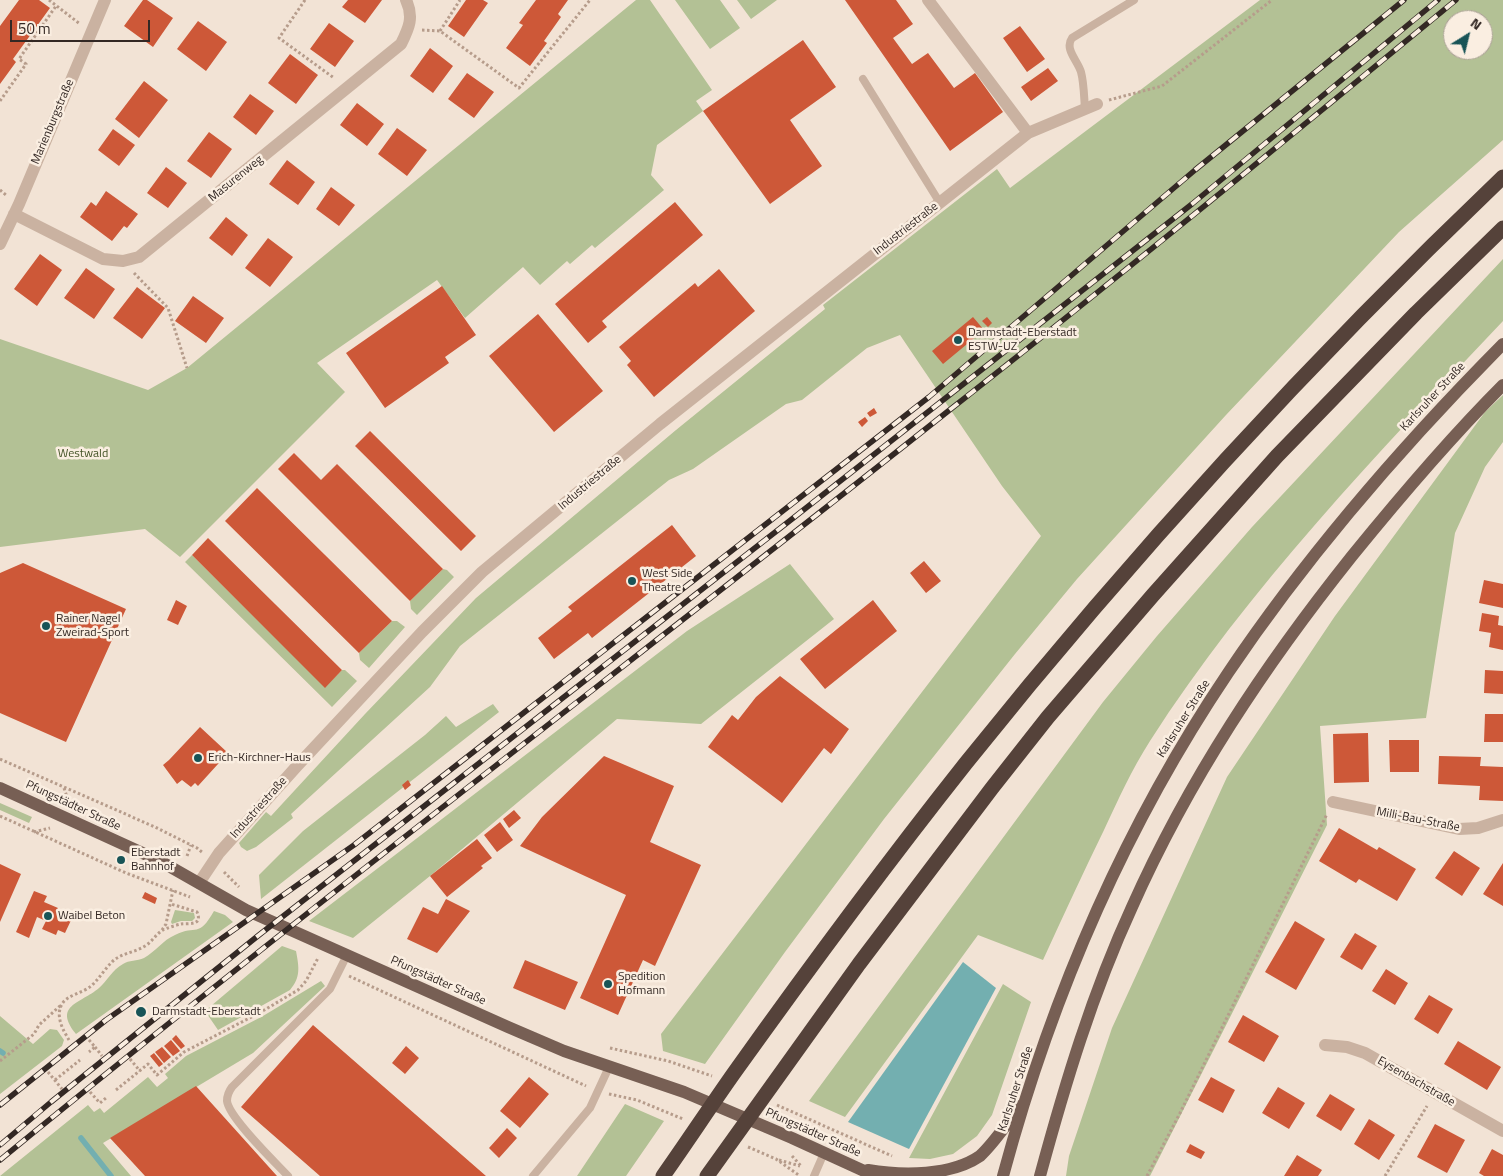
<!DOCTYPE html>
<meta charset="utf-8">
<style>
body{margin:0}
#map{position:relative;width:1503px;height:1176px;overflow:hidden;background:#f2e3d5;font-family:"Titillium Web",sans-serif}
canvas{display:block}
.north{position:absolute;left:1443px;top:10px;width:50px;height:50px;box-sizing:border-box;background:#faeee1;border:1px solid #aa9f95;border-radius:50%;rotate:36deg;font-size:14px;font-weight:700;line-height:20px;text-align:center;color:#332824}
.north::after{content:'';display:block;margin:auto;width:18px;height:22px;background:#185457;clip-path:polygon(50% 0,100% 100%,50% 72%,0 100%)}
.scale{position:absolute;left:10px;top:20px;width:140px;height:22px;box-sizing:border-box;border:2px solid #332824;border-top:0;padding-left:6px;font-size:15px;line-height:18px;white-space:nowrap;color:#332824;-webkit-text-stroke:4px #faeee1;paint-order:stroke}
</style>
<div id="map">
<canvas width="1503" height="1176"></canvas>
<div class="north">N</div>
<div class="scale">50 m</div>
</div>
<script>
const c = document.querySelector('canvas').getContext('2d');
c.lineJoin = 'round';
function fill(path, color) { c.fillStyle = color; c.fill(path, 'evenodd'); }
function trace(path, color, width, dash) { c.strokeStyle = color; c.lineWidth = width; c.lineCap = dash ? 'butt' : 'round'; c.setLineDash(dash || []); c.stroke(path); }
function drawText(font, color, halo, rows, align = 'center') {
  c.font = font + ' "Titillium Web",sans-serif'; c.lineWidth = 5; c.setLineDash([]); c.textBaseline = 'middle'; c.strokeStyle = halo; c.fillStyle = color; for (const [text, x, y, turn = 0] of rows) {
    c.save(); c.translate(x, y); c.rotate((+turn || 0) * Math.PI / 180); c.textAlign = isNaN(turn) ? turn : align; if (halo) c.strokeText(text, 0, 0); c.fillText(text, 0, 0); c.restore();
  }
}
fill(new Path2D(`
 M636,0H650L712,90L696,101L703,111L657,145L651,175L664,190L595,248L592,245L570,264L567,261L540,285L523,267L465,318L437,280L317,363L345,392L180,557L145,529L0,547V339L148,390L187,368Z
 M675,0H720L740,28L710,49Z
 M737,0H777L751,19Z
 M1260,0H1503V140L1399,232L1226,415L1077,579L1015,654L884,819L785,952L705,1064L663,1051L661,1034L1041,536L1002,486L900,335L867,348L802,400L786,404L693,469L669,480L460,646L430,687L291,814L293,818L256,847L247,851L241,847L239,843L266,812L271,816L365,714L476,598L676,430L825,309L823,305L997,169L1010,188ZM1453,20H1483V50H1453Z
 M1503,259V321C1377,454 1249,587 1150,741C1132,769 1118,800 1104,830C1083,873 1063,916 1043,960L978,935L845,1117L809,1101L1103,702L1157,636L1252,527Z
 M1503,395V442L1485,467L1455,533L1426,718L1320,726L1327,825L1150,1176H1066L1069,1156L1112,1028L1227,777L1335,616L1485,412Z
 M192,555L325,687L342,670H345L357,681L332,707L185,562Z
 M790,564L834,619L701,724L617,719L430,876L353,938L309,921L687,631Z
 M443,569L447,570L454,577L417,615L411,609L410,601Z
 M392,621H397L405,627L369,668L360,660L359,653Z
 M493,704L499,712L261,899L259,875L303,831L425,735L446,716L456,727Z
 M0,803L32,817L29,823L0,810Z
 M175,910L194,913L195,918L192,921H181L172,924L171,922Z
 M214,911L225,915L233,922L76,1034C53,1005 80,1004 99,988C107,981 112,970 123,964C129,960 137,961 144,958C155,952 163,940 175,935C197,924 198,939 214,911Z
 M282,946L296,951C299,967 301,977 290,990L218,1030L205,1011Z
 M321,981L325,986L253,1053L103,1143L131,1176H0L88,1105L94,1112L100,1108L104,1113L148,1077L157,1087L168,1078L165,1074L186,1056L263,1016Z
 M1003,984L1031,1002L992,1115L977,1136L953,1154L930,1159L909,1158Z
 M0,1016L33,1044L50,1029L57,1030L64,1040L62,1046L0,1094Z
 M625,1104L664,1121L626,1176H577Z`), '#b3c195');
fill(new Path2D(`
 M963,962L996,988L909,1149L848,1122Z`), '#73afb0');
trace(new Path2D(`
 M0,1051L3,1053
 M81,1138L111,1176`), '#73afb0', 5.5);
fill(new Path2D(`
 M19,0H39L50,8L13,59L16,62L0,84V26Z
 M143,0H147L173,18L153,47L124,26Z
 M348,0H382L365,23L342,7Z
 M466,0H483L488,3L464,37L448,26Z
 M536,0H568L558,14L561,17L544,41L547,43L530,66L506,48L523,25L519,23Z
 M845,0H896L913,24L893,38L912,64L928,53L954,88L975,73L1003,112L950,151Z
 M198,21L227,42L206,71L177,49Z
 M329,23L354,41L335,67L310,49Z
 M1020,26L1045,59L1027,72L1003,38Z
 M803,40L836,87L790,120L822,166L770,204L703,111Z
 M430,48L453,66L433,93L410,76Z
 M290,54L318,75L296,104L268,83Z
 M1048,68L1058,81L1031,101L1021,87Z
 M467,73L494,92L474,118L448,99Z
 M144,81L168,100L139,138L115,119Z
 M250,94L274,111L256,135L233,117Z
 M357,103L384,124L367,146L340,125Z
 M397,128L427,150L407,176L378,154Z
 M113,129L135,145L119,166L98,150Z
 M209,132L232,149L211,178L187,161Z
 M287,160L315,182L298,205L269,184Z
 M166,167L187,183L168,208L147,193Z
 M331,187L355,205L339,226L316,209Z
 M106,191L138,214L127,228L124,226L112,241L80,217L91,202L96,206Z
 M675,202L703,235L602,321L607,327L588,343L555,304Z
 M226,217L248,235L232,256L209,238Z
 M268,238L293,257L270,287L245,268Z
 M40,254L62,270L37,306L14,289Z
 M86,268L115,289L94,319L64,298Z
 M719,269L755,311L654,397L627,365L631,361L619,347L695,283L698,287Z
 M442,286L476,335L445,357L449,363L385,408L346,353Z
 M137,287L165,308L142,339L113,318Z
 M193,296L224,318L206,343L175,321Z
 M538,314L603,391L554,432L489,356Z
 M973,317L984,330L943,364L932,351Z
 M987,317L992,323L988,327L982,321Z
 M874,408L877,413L870,417L867,413Z
 M865,417L868,421L862,427L858,422Z
 M370,431L476,536L461,551L355,446Z
 M294,453L321,480L337,464L443,569L410,601L278,469Z
 M257,488L392,621L359,653L225,521Z
 M672,525L696,556L592,638L588,633L554,659L538,638L572,611L568,607Z
 M208,538L342,670L325,688L192,555Z
 M924,561L941,581L926,593L910,573Z
 M23,563L126,609L66,742L0,713V573Z
 M1484,580L1503,584V608L1479,603Z
 M176,600L187,606L178,625L167,620Z
 M873,600L897,631L825,689L800,659Z
 M1482,613L1499,616L1498,625L1503,626V650L1489,647L1491,633L1479,631Z
 M1485,670L1503,671V694L1484,693Z
 M780,676L849,729L831,754L824,748L782,803L708,747L732,715L738,720L756,697Z
 M1485,714H1503V742H1484Z
 M200,727L228,753L198,786L195,783L191,787L182,780L177,784L163,765L169,760Z
 M1368,733L1369,782L1334,783L1333,734Z
 M1389,740H1419V772H1390Z
 M604,756L674,786L650,842L701,865L655,966L643,960L618,1015L580,998L626,895L520,846L542,817Z
 M1439,756L1481,757L1480,766L1503,767V801L1479,800L1480,786L1438,784Z
 M408,780L411,785L405,790L402,785Z
 M514,810L521,818L509,828L503,819Z
 M500,822L513,840L497,852L484,835Z
 M1339,828L1377,850L1379,847L1416,869L1397,901L1359,879L1356,883L1319,861Z
 M477,839L492,858L481,866L483,868L447,897L430,876Z
 M1454,851L1480,868L1462,896L1435,878Z
 M1503,863V906L1483,894Z
 M0,864L21,874L0,922Z
 M34,891L47,896L44,902L58,908L57,913L58,910L65,913L66,911L74,914L65,933L58,930L56,935L42,929L46,921L37,917L29,938L16,932Z
 M145,892L157,898L155,904L142,898Z
 M446,899L470,911L437,953L407,939L423,907L438,914Z
 M1295,921L1325,939L1296,990L1265,972Z
 M1355,933L1377,946L1362,970L1340,957Z
 M525,960L578,982L565,1010L513,988Z
 M1386,969L1408,983L1395,1005L1372,991Z
 M1429,995L1453,1009L1438,1034L1414,1019Z
 M1243,1015L1279,1036L1264,1062L1228,1042Z
 M313,1025L486,1176H320L241,1107Z
 M176,1035L185,1046L181,1049L172,1039Z
 M171,1040L180,1051L173,1056L164,1046Z
 M1458,1041L1501,1067L1487,1090L1444,1064Z
 M406,1046L419,1058L405,1074L392,1063Z
 M162,1047L171,1057L164,1063L155,1052Z
 M154,1053L163,1064L159,1067L150,1056Z
 M529,1077L549,1094L520,1128L500,1111Z
 M1211,1077L1235,1090L1223,1113L1198,1100Z
 M196,1086L277,1176H145L110,1138Z
 M1278,1087L1305,1103L1289,1129L1262,1113Z
 M1330,1094L1355,1109L1341,1131L1316,1116Z
 M1369,1119L1395,1135L1379,1160L1354,1144Z
 M1435,1124L1465,1140L1447,1173L1417,1157Z
 M507,1128L517,1138L499,1158L489,1148Z
 M1190,1144L1205,1152L1201,1159L1186,1152Z
 M1492,1149L1503,1155V1176H1484L1479,1173Z
 M1297,1155L1322,1170L1318,1176H1284Z`), '#cd5838');
trace(new Path2D(`
 M49,0L80,24
 M305,0L279,38L334,78
 M422,30L440,31L519,88L590,0
 M440,31L460,0
 M1109,100L1162,86L1272,0
 M0,101L26,64L19,59L56,6
 M0,190L6,195
 M134,273L168,308L187,368
 M0,759L155,827L197,848L203,853
 M64,788L69,803
 M0,816L126,873L190,897
 M34,832L50,828
 M187,856L191,845
 M224,872L239,887
 M162,930L166,924L173,890
 M349,976L586,1086
 M69,1040C63,1030 55,1016 62,1004C67,995 83,993 91,986C99,979 104,970 111,963C120,953 134,953 145,946C152,942 156,934 163,930C167,928 176,925 181,924C189,923 203,926 197,912L171,904
 M89,1040L95,1047L89,1052
 M95,1047L102,1056
 M610,1048L668,1061L712,1076
 M130,1059L140,1071
 M0,1061L34,1034L39,1025L61,1005
 M48,1072L62,1089
 M55,1080L80,1060
 M116,1090L148,1064L157,1075L184,1052L261,1012L298,990L306,981L318,958
 M90,1092L100,1103L106,1098
 M609,1094L637,1100L683,1119
 M777,1105L892,1156
 M748,1147L776,1159L800,1176
 M792,1156L802,1167
 M779,1160L800,1166
 M1147,1176L1180,1113L1327,814
 M1385,1176L1427,1106`), '#b69c8b', 3, [2.5, 2.5]);
trace(new Path2D(`
 M863,79L940,203
 M1085,109C1084,97 1084,83 1081,72C1078,61 1064,49 1072,38L1134,0
 M288,1176C275,1162 229,1118 227,1101C227,1095 229,1091 232,1087L330,989L347,955
 M533,1176L590,1108L609,1067
 M814,1176L824,1153`), '#cab2a1', 8);
trace(new Path2D(`
 M928,0L1028,133
 M14,214L103,259L123,261L139,257L401,44C409,28 414,17 406,0
 M0,244L19,204L105,0
 M1333,802L1459,829L1478,828L1503,820
 M199,883L219,853L297,766L422,632L482,572L660,424L1028,133L1097,104
 M1325,1045L1347,1047L1365,1053L1503,1131`), '#cab2a1', 12);
trace(new Path2D(`
 M0,788L160,861L246,910L508,1027L564,1051L684,1092L792,1138L875,1176
 M868,1170C903,1176 951,1176 980,1156C996,1141 1008,1121 1022,1105
 M1003,1176C1051,998 1125,826 1228,673C1308,554 1402,446 1503,344
 M1040,1176C1065,1084 1092,994 1132,907C1189,779 1265,665 1352,556C1400,497 1449,439 1503,385`), '#775f54', 12);
trace(new Path2D(`
 M663,1176C687,1142 710,1107 734,1073C809,968 886,864 966,763C1132,556 1311,360 1503,177
 M707,1176L859,964L992,788L1048,717L1153,595L1277,456L1416,313L1503,228`), '#55423a', 15);
const rail = new Path2D(`
 M0,1105L106,1020L354,845L929,397L1195,170L1404,0
 M0,1145L51,1102L259,935L792,519L1192,204L1438,0
 M0,1160C311,905 632,662 947,412C1119,277 1288,138 1456,0`);
trace(rail, '#332824', 5.5);
trace(rail, '#faeee1', 4, [11]);
for (const [x, y, r, color] of [
 [958,340,5,"#185457"],
 [632,581,5,"#185457"],
 [46,626,5,"#185457"],
 [198,758,5,"#185457"],
 [121,860,5,"#185457"],
 [48,916,5,"#185457"],
 [608,984,5,"#185457"],
 [141,1012,6,"#185457"]
]) { const dot = new Path2D(); dot.arc(x, y, r, 0, 2 * Math.PI); c.fillStyle = color; c.fill(dot); trace(dot, '#faeee1', 2); }
drawText('12px', '#332824', '#faeee1', [
 ["Marienburgstraße",53,122,-67],
 ["Masurenweg",236,179,-39],
 ["Industriestraße",906,229,-38],
 ["Karlsruher Straße",1433,397,-47],
 ["Industriestraße",590,483,-40],
 ["Karlsruher Straße",1184,719,-58],
 ["Pfungstädter Straße",73,806,25],
 ["Industriestraße",259,808,-48],
 ["Milli-Bau-Straße",1418,820,11],
 ["Pfungstädter Straße",438,981,24],
 ["Eysenbachstraße",1416,1082,30],
 ["Karlsruher Straße",1016,1089,-72],
 ["Pfungstädter Straße",813,1133,24]
]);
drawText('12px', '#332824', '#faeee1', [
 ["Darmstadt-Eberstadt",968,333],
 ["ESTW-UZ",968,347],
 ["West Side",642,574],
 ["Theatre",642,588],
 ["Rainer Nagel",56,619],
 ["Zweirad-Sport",56,633],
 ["Erich-Kirchner-Haus",208,758],
 ["Eberstadt",131,853],
 ["Bahnhof",131,867],
 ["Waibel Beton",58,916],
 ["Spedition",618,977],
 ["Hofmann",618,991],
 ["Darmstadt-Eberstadt",152,1012]
], 'left');
drawText('12px', '#445327', '#faeee1', [
 ["Westwald",83,454]
]);
</script>
